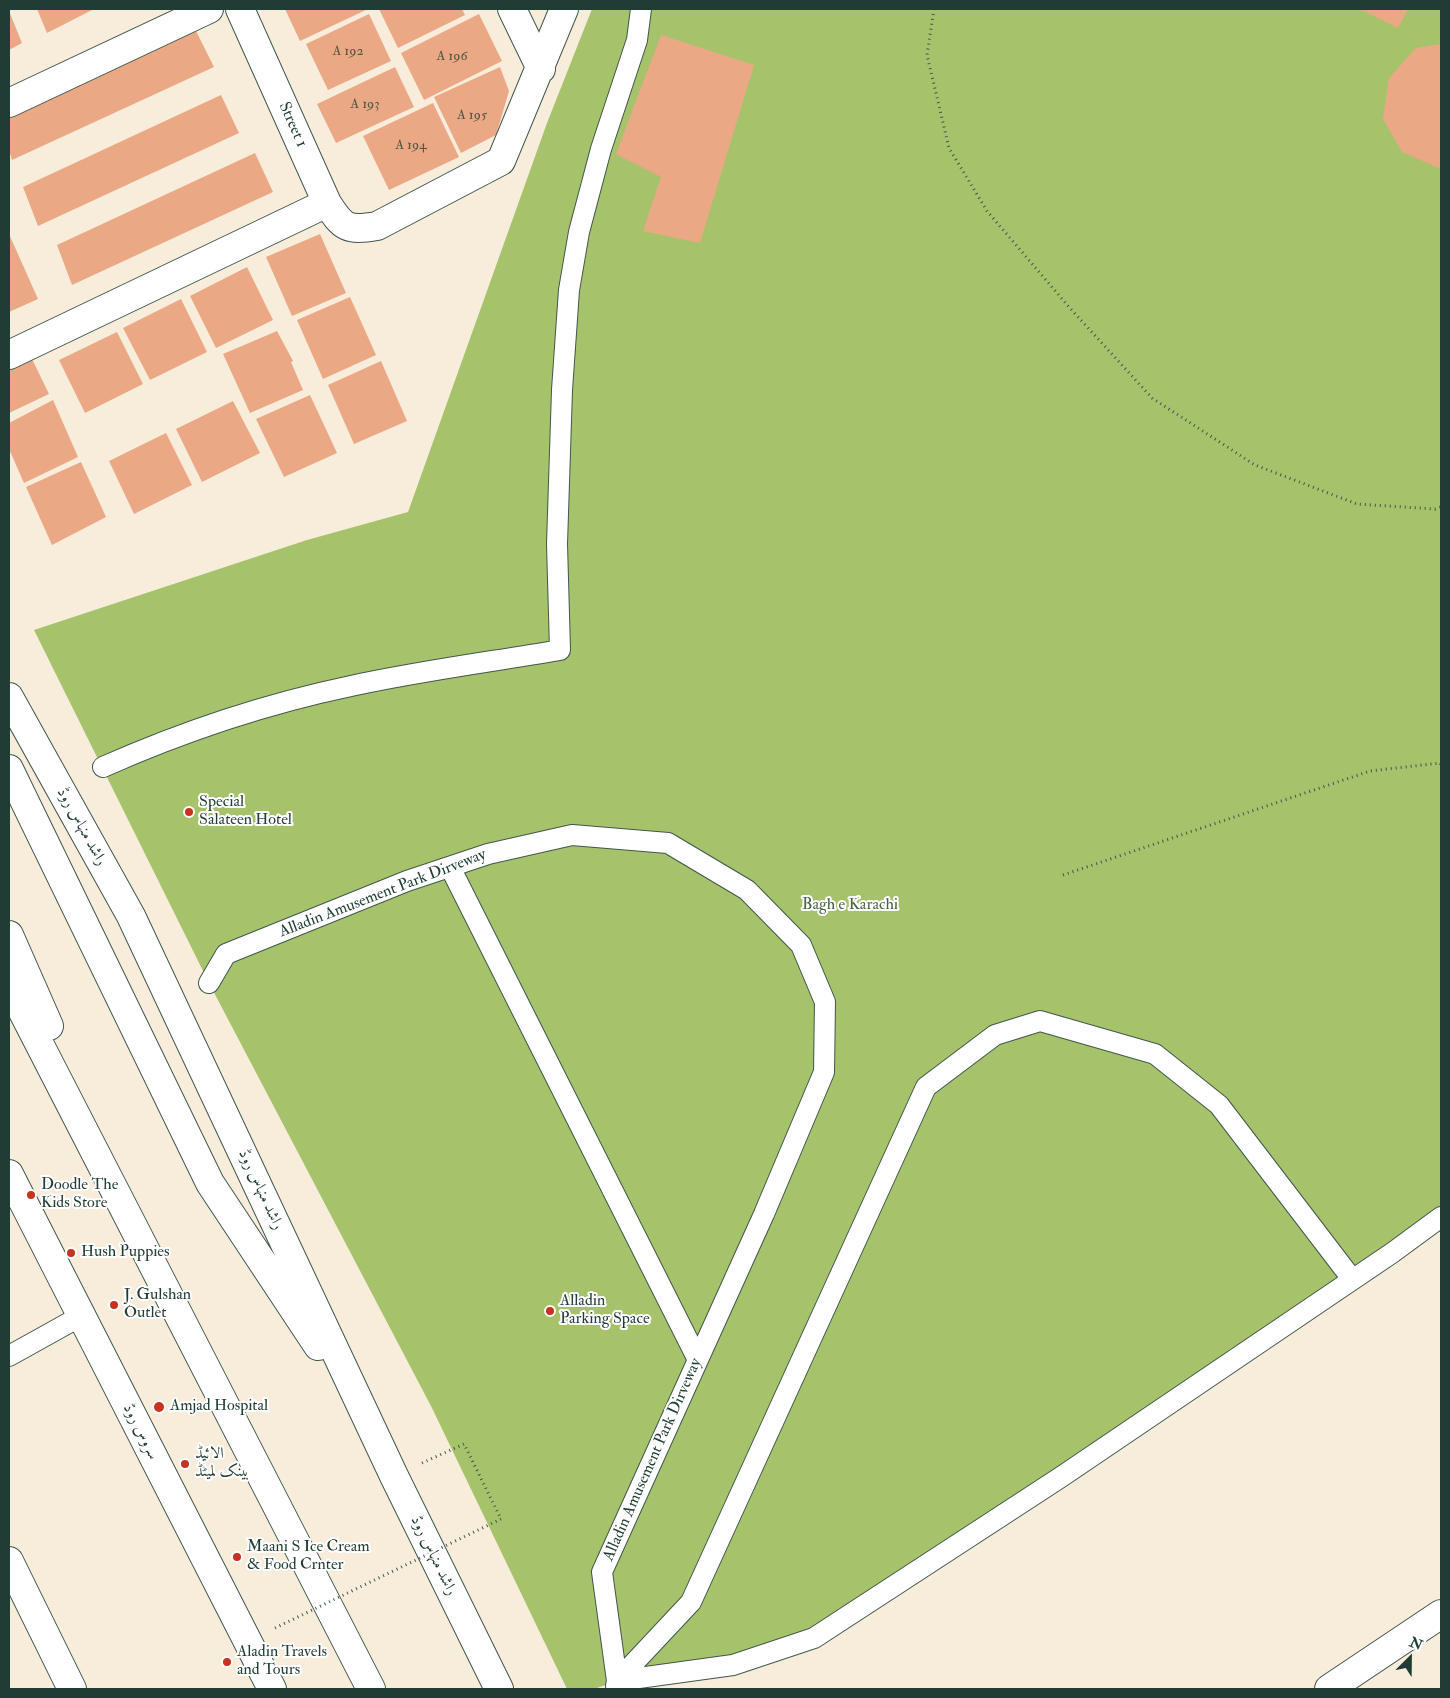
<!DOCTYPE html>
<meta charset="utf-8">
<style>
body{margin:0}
#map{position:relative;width:1450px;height:1698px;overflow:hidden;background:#f8ecdb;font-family:"IM FELL Double Pica",serif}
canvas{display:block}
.frame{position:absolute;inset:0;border:10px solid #1f3d34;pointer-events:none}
.north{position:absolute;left:1385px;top:1633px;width:50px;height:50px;-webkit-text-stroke:4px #fff;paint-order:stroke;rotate:23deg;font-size:14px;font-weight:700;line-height:20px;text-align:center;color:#1f3d34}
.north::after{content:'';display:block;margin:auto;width:18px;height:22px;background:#1f3d34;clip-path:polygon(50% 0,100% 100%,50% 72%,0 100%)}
</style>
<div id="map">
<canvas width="1450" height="1698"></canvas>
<div class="frame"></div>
<div class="north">N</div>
</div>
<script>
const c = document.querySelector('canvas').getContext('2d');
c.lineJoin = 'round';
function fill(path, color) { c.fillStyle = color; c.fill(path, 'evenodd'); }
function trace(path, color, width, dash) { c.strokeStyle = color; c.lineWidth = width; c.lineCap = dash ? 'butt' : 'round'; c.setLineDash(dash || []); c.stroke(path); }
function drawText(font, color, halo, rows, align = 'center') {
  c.font = font + ' "IM FELL Double Pica",Amiri,serif'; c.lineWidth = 4; c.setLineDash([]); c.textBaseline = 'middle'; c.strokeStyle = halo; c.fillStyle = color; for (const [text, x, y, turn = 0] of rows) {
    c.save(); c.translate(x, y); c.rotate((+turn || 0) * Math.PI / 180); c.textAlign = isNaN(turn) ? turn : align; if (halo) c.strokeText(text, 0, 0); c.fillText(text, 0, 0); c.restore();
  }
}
fill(new Path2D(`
 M592,9H1441V1217L814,1638L617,1681L594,1689H567L432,1408L209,983L34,630L307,540L408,512L547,123Z`), '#a6c36b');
fill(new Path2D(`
 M37,9H94L47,33Z
 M285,9H368L300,41Z
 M379,9H462L465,15L398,48Z
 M1359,9H1408L1398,28Z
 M9,11L22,43L9,50Z
 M369,14L391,61L328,90L306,44Z
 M479,14L502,61L424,100L401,53Z
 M195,29L214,67L12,160L9,150V115Z
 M661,35L754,65L700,243L643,231L661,177L616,154Z
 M1441,44V169L1402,152L1383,119L1389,78L1416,48Z
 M395,67L414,107L336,143L317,104Z
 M500,67L509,91L496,135L461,153L434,97Z
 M221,95L239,133L38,226L23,187Z
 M433,103L459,157L389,190L363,136Z
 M255,153L273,192L72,285L57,245Z
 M9,234L38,299L9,312Z
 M320,234L346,293L292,316L266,257Z
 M247,267L273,320L216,348L190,296Z
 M350,297L376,355L323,379L297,320Z
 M181,299L207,352L150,380L123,328Z
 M277,331L293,361L291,362L303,390L250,413L223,354Z
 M117,332L143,384L85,413L59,360Z
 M32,359L49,394L9,413V370Z
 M381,361L407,421L354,444L328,385Z
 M310,395L337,453L284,477L256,419Z
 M53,400L78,457L24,483L9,449V423Z
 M233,401L260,453L202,482L176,429Z
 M166,433L192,485L134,514L109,461Z
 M81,462L106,517L52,545L26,487Z`), '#eba885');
const lane = new Path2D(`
 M103,767C182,732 265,704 351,686C419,671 490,662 560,650L557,544L562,390L569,290L579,232L601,149L637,40L641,9
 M450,867L698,1360
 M209,983L226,954L407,881L488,854L572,835L668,843L747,890L801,945L825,1002L824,1072L764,1214L602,1572L617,1681
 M9,1356L81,1316
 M617,1681L691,1602L926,1087L995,1035L1040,1021L1155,1054L1219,1105L1352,1279
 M616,1686L617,1681L733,1665L814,1638L1061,1477L1392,1253L1441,1217`);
const street = new Path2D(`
 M240,9L327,203C343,228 347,231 377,226L501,161L564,9
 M512,9L541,69
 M9,103L209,9
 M9,355L327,203
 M9,1174L272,1689
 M9,1561L72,1689
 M1329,1689L1441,1614`);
const primary = new Path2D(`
 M9,697L131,916L394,1476L499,1689
 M9,769L210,1183L318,1346
 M9,935L49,1026
 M9,985L371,1689`);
trace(lane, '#40574d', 22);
trace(street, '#40574d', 30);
trace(primary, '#40574d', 30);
trace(new Path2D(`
 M934,9L927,55L949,148L987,211L1069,307L1152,398L1255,465L1357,504L1435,509L1441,507
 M1063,875L1370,771L1440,763L1441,765
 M422,1463L464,1444L501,1519`), '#40574d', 3, [1, 4]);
trace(lane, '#fff', 20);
trace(street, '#fff', 28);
trace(primary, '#fff', 28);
trace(new Path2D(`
 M275,1628L501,1519`), '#40574d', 3, [1, 4]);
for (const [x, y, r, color] of [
 [189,812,5,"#c8321e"],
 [31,1195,5,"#c8321e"],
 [71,1253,5,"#c8321e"],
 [114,1305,5,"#c8321e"],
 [550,1311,5,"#c8321e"],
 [159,1407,6,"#c8321e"],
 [185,1464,5,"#c8321e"],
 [237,1557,5,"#c8321e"],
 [227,1662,5,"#c8321e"]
]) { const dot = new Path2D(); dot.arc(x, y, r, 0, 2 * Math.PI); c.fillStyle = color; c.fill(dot); trace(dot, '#fff', 2); }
drawText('14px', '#525848', null, [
 ["A 192",348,52],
 ["A 196",452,57],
 ["A 193",365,105],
 ["A 195",472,116],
 ["A 194",411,146]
]);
drawText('16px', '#1f3d34', '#fff', [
 ["Street 1",292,125,66],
 ["راشد منہاس روڈ",81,827,61],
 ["Alladin Amusement Park Dirveway",383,894,-21],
 ["راشد منہاس روڈ",260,1190,65],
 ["سروس روڈ",140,1432,63],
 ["Alladin Amusement Park Dirveway",653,1460,-66],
 ["راشد منہاس روڈ",433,1556,64]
]);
drawText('16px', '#1f3d34', '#fff', [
 ["Special",199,803],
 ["Salateen Hotel",199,821],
 ["Doodle The",41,1186],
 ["Kids Store",41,1204],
 ["Hush Puppies",81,1253],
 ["J. Gulshan",124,1296],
 ["Outlet",124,1314],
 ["Alladin",560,1302],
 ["Parking Space",560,1320],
 ["Amjad Hospital",170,1407],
 ["الائیڈ",195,1455],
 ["بینک لمیٹڈ",195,1473],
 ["Maani S Ice Cream",247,1548],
 ["& Food Crnter",247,1566],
 ["Aladin Travels",237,1653],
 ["and Tours",237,1671]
], 'left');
drawText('16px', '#486544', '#fff', [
 ["Bagh e Karachi",850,906]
]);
</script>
